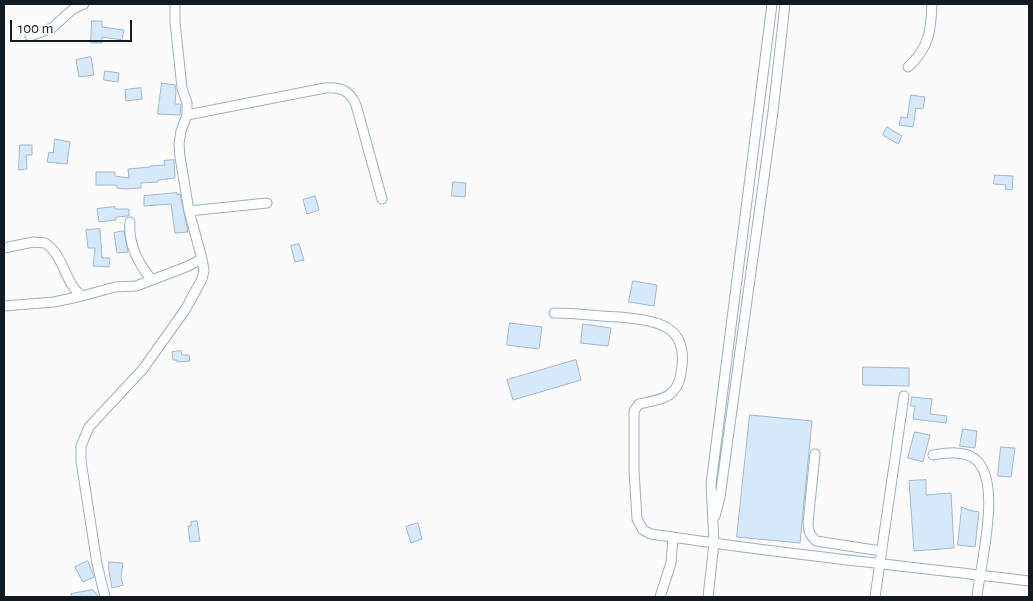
<!DOCTYPE html>
<style>
body{margin:0}
#map{position:relative;width:1033px;height:601px;overflow:hidden;background:#fbfbfb;font-family:"Alegreya Sans",sans-serif}
canvas{display:block}
.frame{position:absolute;inset:0;border:5px solid #121b22;pointer-events:none}
.scale{position:absolute;left:10px;top:20px;width:122px;height:22px;box-sizing:border-box;border:2px solid #121b22;border-top:0;padding-left:6px;font-size:15px;line-height:18px;white-space:nowrap;color:#121b22;-webkit-text-stroke:4px #fff;paint-order:stroke}
</style>
<div id="map">
<canvas width="1033" height="601"></canvas>
<div class="frame"></div>
<div class="scale">100 m</div>
</div>
<script>
const c = document.querySelector('canvas').getContext('2d');
c.lineJoin = 'round';
function fill(path, color) { c.fillStyle = color; c.fill(path, 'evenodd'); }
function trace(path, color, width, dash) { c.strokeStyle = color; c.lineWidth = width; c.lineCap = dash ? 'butt' : 'round'; c.setLineDash(dash || []); c.stroke(path); }
const building = new Path2D(`
 M92,21H102V27L124,30L122,40L102,37V43H91Z
 M91,57L94,75L79,77L76,60Z
 M105,71L119,73L118,82L104,80Z
 M162,83L175,85L176,91L175,104H181L180,115L158,114Z
 M141,88L142,99L126,101L125,90Z
 M911,95L925,97L923,109L916,108L913,127L899,125L901,117L907,118Z
 M887,127L902,136L898,144L883,135Z
 M55,139L70,142L67,164L47,162L49,152L53,153Z
 M20,145H32V155H26L27,169L19,170Z
 M174,160L175,178L158,180V182L141,183V188L125,189L117,188V185H96V172H115V176L129,178L128,169L150,167V166L165,165L164,161Z
 M995,175L1013,176L1012,190L1005,189L1006,185L994,184Z
 M453,182L466,183L465,197L452,196Z
 M177,193V195L180,194L188,232L175,233L171,204L144,206V196Z
 M315,196L319,210L307,214L303,200Z
 M115,207V209H129V216L116,217V220L99,222L97,209Z
 M100,229L102,258H110L109,267L93,266L95,248H88L86,230Z
 M124,231L128,252L117,253L114,233Z
 M299,244L304,260L295,262L291,246Z
 M633,281L657,285L654,306L629,302Z
 M510,323L542,327L539,349L507,345Z
 M583,324L611,328L608,346L581,343Z
 M181,351L182,355H189L190,361L177,362V360H173L172,352Z
 M576,360L581,380L513,400L507,380Z
 M863,367L909,368V386L863,385Z
 M912,397L932,399L930,414L947,416L946,423L913,419L915,406H911Z
 M750,415L812,421L800,543L737,537Z
 M963,429L977,431L975,448L960,446Z
 M915,432L930,435L923,462L908,458Z
 M1001,447L1015,448L1011,477L998,476Z
 M926,480V495L951,493L954,548L914,551L909,481Z
 M962,507L969,510L979,512L975,547L958,545Z
 M197,521L200,541L190,542L188,526H191V522Z
 M418,523L422,539L411,543L406,527Z
 M88,561L94,577L83,582L75,567Z
 M109,562L123,563L121,577L123,585L112,588L109,571Z
 M93,590L99,597H71V594Z`);
fill(building, '#d5e9fa');
trace(building, '#9fb7cc', 1);
const minor = new Path2D(`
 M772,4L711,484L714,543C819,558 924,568 1029,581
 M30,36L52,28L73,9L84,4
 M908,67C929,48 931,31 932,4
 M187,115L325,88C340,87 350,90 356,105L382,199
 M189,211L267,203
 M130,222C128,243 138,263 151,279
 M4,248L33,242L45,243C65,256 64,283 82,296L115,287L136,286L186,267L202,259
 M4,306L54,302L82,296
 M554,313C576,313 598,316 620,317C658,321 690,325 681,373C677,399 661,399 639,404L634,411V470L637,519L643,530L651,534L714,543L708,597
 M815,454L808,523C808,531 810,535 816,541L881,551
 M933,455C946,453 964,450 975,459C1003,481 980,565 977,597
 M715,516L720,497L773,112L785,4
 M105,597L97,564L81,461V446L89,427L143,369L185,310L202,279L204,271L202,259L189,211L180,157L179,143L181,131L187,115V103L182,88L175,22V4
 M660,597L671,563L673,537
 M875,597L904,396`);
trace(minor, '#99b1c6', 11);
trace(minor, '#fff', 9);
</script>
